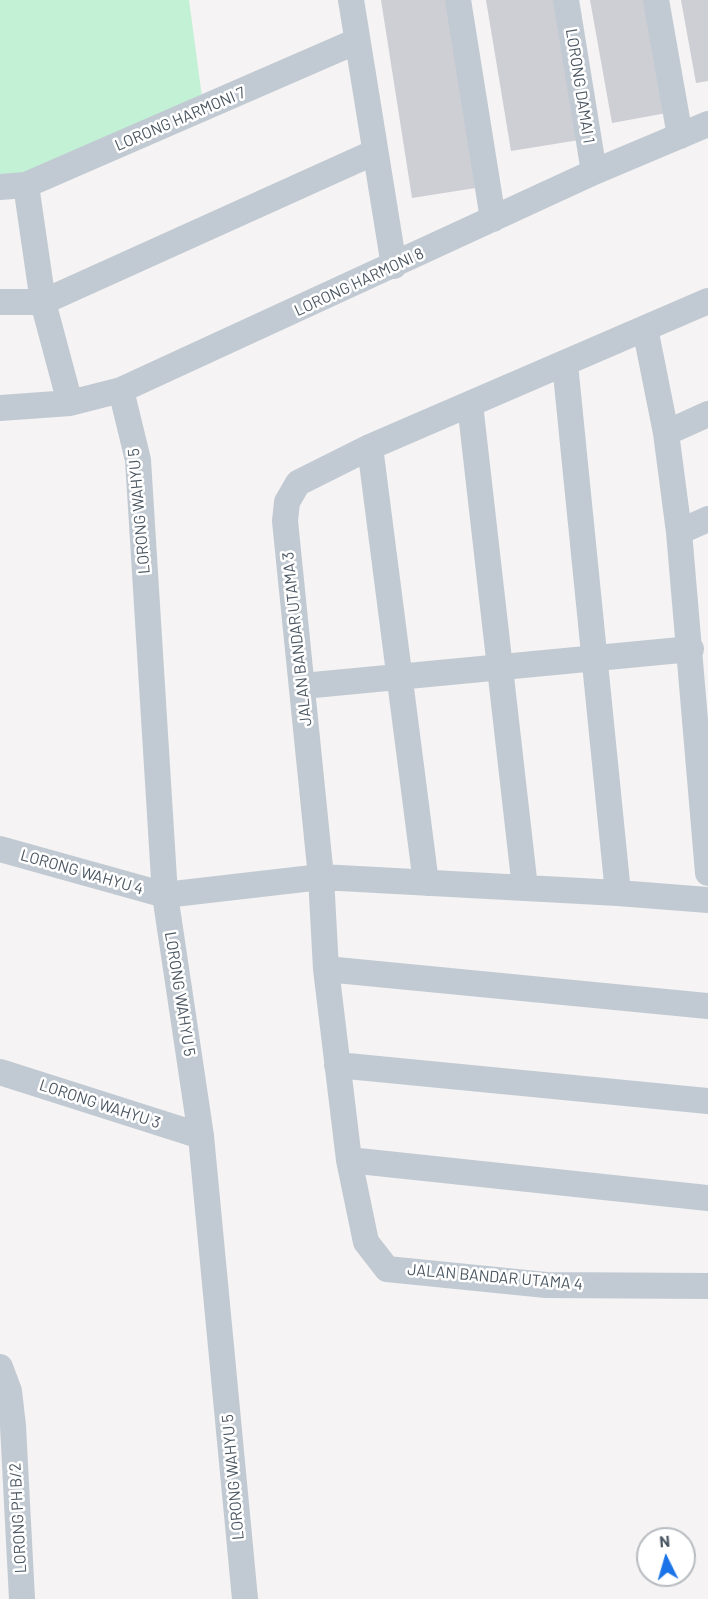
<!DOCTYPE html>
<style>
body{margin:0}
#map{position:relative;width:708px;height:1599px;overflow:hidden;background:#f5f3f3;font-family:Barlow,sans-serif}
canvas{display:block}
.north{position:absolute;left:636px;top:1527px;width:60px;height:60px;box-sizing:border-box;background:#fff;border:2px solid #b7bbc0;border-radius:50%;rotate:355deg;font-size:16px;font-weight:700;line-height:24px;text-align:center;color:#4a5661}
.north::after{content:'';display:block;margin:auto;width:21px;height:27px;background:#1a73e8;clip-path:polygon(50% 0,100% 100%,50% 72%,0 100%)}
</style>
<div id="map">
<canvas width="708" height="1599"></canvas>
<div class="north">N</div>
</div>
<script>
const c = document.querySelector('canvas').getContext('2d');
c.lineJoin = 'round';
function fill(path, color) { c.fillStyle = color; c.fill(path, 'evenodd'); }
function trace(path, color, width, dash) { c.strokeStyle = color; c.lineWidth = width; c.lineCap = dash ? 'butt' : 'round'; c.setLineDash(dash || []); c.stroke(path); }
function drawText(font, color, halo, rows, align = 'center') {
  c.font = font + ' Barlow,sans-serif'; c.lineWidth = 5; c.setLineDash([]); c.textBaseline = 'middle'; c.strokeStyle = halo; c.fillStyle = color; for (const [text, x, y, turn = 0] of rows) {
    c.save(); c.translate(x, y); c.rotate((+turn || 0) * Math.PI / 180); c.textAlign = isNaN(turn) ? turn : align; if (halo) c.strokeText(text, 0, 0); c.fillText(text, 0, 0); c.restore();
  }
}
fill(new Path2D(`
 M0,0H189L204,112L0,191Z`), '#c3f1d5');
fill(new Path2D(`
 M381,0H453L482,187L412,198Z
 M486,0H556L579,140L511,151Z
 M590,0H651L672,112L612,123Z
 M681,0H708V81L696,83Z`), '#cdcfd5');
trace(new Path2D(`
 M351,0L394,266
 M458,0L493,219
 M566,0L594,172
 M656,0L680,136
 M26,185L43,302L70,403
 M0,187L26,185L357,41
 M708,301L370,447L298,483L287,502L285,521L321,877L326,969L349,1160L366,1242L387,1269L546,1285L708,1286
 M0,302H43L375,152
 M645,328L666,433L679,532L708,873
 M565,364L618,893
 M121,390L138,460L165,895L201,1136L245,1599
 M470,404L525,888
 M0,408L70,403L121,390L594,172L708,124
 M666,433L708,414
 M370,447L426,883
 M679,532L708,519
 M303,686L691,649
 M0,849L165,895L321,877L618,893L708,900
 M326,969L708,1006
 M337,1065L708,1101
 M0,1072L201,1136
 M349,1160L708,1198
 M0,1367L9,1391L13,1426L22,1599`), '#c1cad2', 26);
drawText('16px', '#4a5661', '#fff', [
 ["LORONG DAMAI 1",580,86,81],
 ["LORONG HARMONI 7",180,119,-23],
 ["LORONG HARMONI 8",359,282,-25],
 ["LORONG WAHYU 5",139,511,-95],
 ["JALAN BANDAR UTAMA 3",297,639,-96],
 ["LORONG WAHYU 4",82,872,16],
 ["LORONG WAHYU 5",180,994,81],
 ["LORONG WAHYU 3",100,1104,18],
 ["JALAN BANDAR UTAMA 4",495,1277,5],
 ["LORONG WAHYU 5",233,1477,-95],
 ["LORONG PH B/2",18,1518,-93]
]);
</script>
